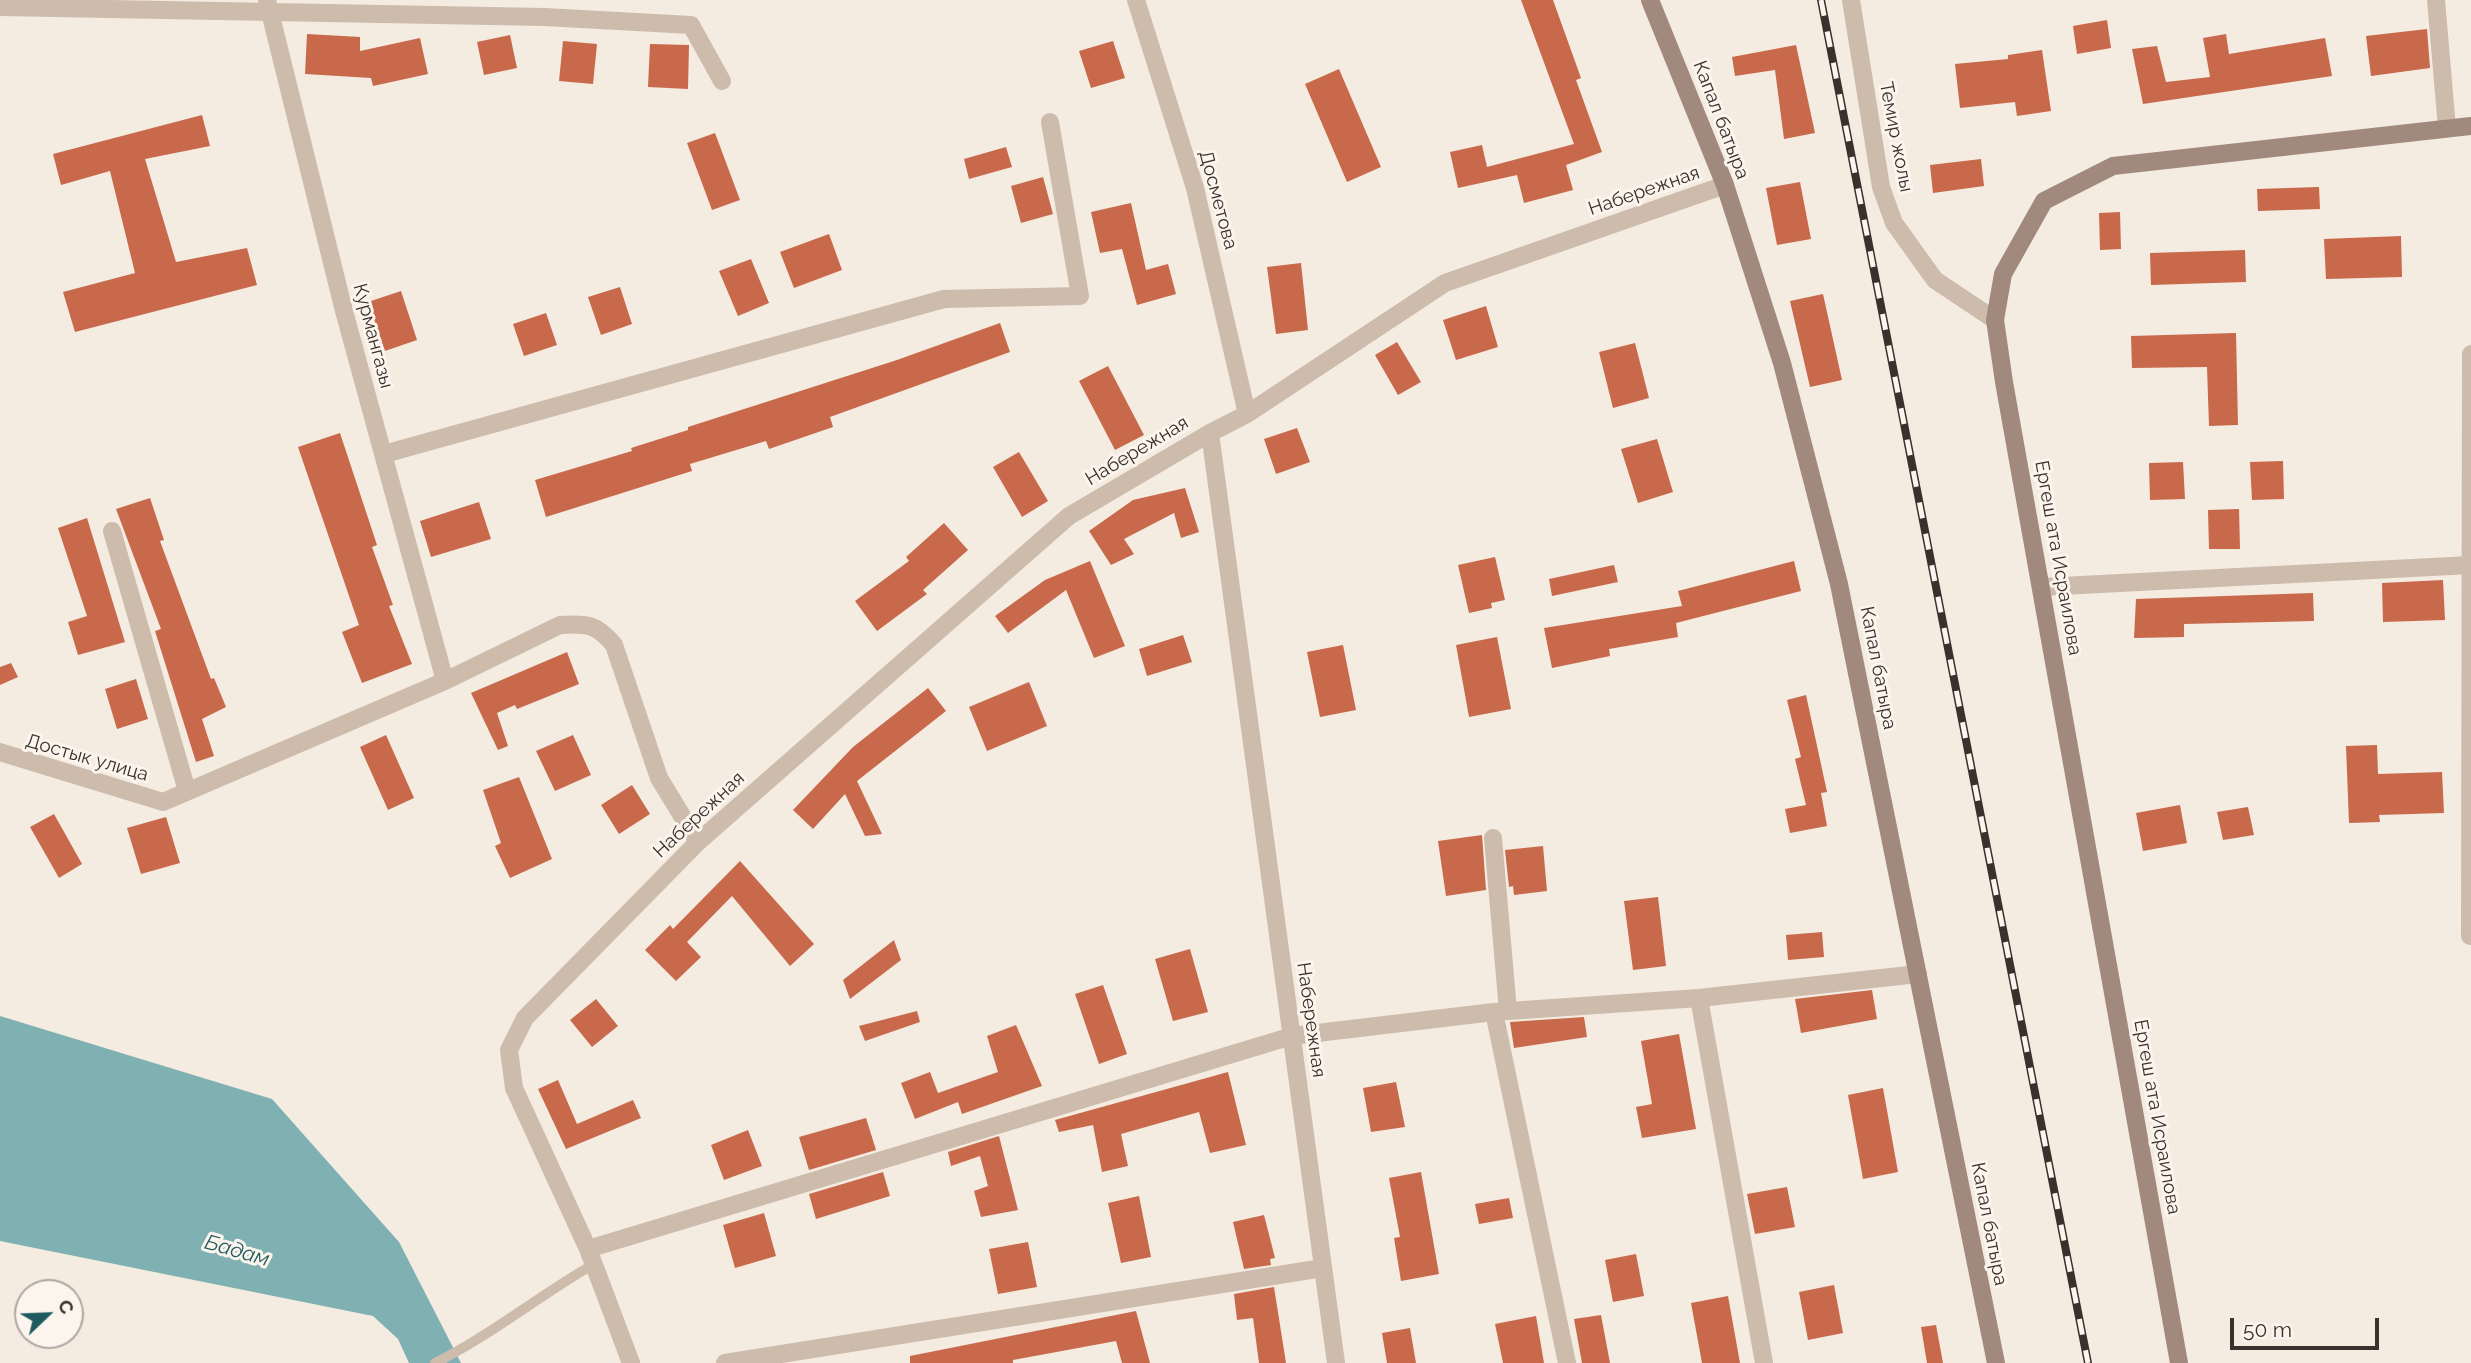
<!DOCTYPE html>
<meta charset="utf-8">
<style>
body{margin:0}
#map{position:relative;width:2471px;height:1363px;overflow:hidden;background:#f4ebe1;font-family:Raleway,sans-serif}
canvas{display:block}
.north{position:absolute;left:14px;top:1279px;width:70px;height:70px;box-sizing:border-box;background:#fbf5ee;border:2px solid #aea6a0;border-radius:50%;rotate:67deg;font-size:19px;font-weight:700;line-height:28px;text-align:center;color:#3b302b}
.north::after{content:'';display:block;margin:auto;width:24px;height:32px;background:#1f5a5e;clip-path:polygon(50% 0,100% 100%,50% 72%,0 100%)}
.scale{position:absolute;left:2230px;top:1318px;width:149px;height:32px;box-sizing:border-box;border:4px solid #3b302b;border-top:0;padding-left:9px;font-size:21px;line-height:24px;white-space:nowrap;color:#3b302b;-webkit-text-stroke:5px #fbf5ee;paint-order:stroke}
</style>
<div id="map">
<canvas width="2471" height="1363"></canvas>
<div class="north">С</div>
<div class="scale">50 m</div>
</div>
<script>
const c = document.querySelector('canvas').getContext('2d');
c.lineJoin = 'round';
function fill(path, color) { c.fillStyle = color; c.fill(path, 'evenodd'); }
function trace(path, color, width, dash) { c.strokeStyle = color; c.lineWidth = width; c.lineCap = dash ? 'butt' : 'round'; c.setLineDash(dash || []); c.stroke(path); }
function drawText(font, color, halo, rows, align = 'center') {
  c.font = font + ' Raleway,sans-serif'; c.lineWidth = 6; c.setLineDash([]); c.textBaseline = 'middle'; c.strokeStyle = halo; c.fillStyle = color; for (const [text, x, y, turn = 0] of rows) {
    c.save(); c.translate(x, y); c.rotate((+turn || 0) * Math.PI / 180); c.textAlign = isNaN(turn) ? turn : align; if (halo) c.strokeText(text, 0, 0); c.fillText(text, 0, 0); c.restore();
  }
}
fill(new Path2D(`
 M0,1016L272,1099L399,1242L461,1363H409L398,1339L373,1316L0,1241Z`), '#7fb0b2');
fill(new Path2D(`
 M1521,0H1553L1581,78L1576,80L1602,152L1566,165L1573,190L1524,203L1517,175L1458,188L1450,152L1482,145L1487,167L1574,144Z
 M2107,20L2111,48L2077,54L2073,26Z
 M2427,29L2430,68L2371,76L2366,36Z
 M307,34L360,37V51L420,38L428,74L373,86L371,78L305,74Z
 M2226,34L2229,54L2325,38L2332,76L2143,104L2132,49L2157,46L2166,82L2210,77L2203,38Z
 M510,35L517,68L484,75L477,42Z
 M563,41L597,44L593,84L559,81Z
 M1113,41L1125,78L1091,88L1079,51Z
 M650,44L689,45L688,89L648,87Z
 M1796,45L1815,133L1784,139L1775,70L1735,76L1732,57Z
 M2042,50L2051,111L2017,116L2015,102L1960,108L1955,64L2008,59V55Z
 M1339,69L1381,167L1347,182L1305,84Z
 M202,115L210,146L145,159L176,262L247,248L257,285L75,332L63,292L135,273L110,171L61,185L53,154Z
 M715,133L740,200L712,210L687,143Z
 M1006,147L1012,167L969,179L964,159Z
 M1981,159L1984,186L1933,193L1930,165Z
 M1043,177L1053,214L1021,223L1011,186Z
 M1800,182L1811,239L1777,245L1766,188Z
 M2319,187L2320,209L2258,211L2257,189Z
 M1131,203L1146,270L1168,264L1176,294L1137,305L1122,249L1100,253L1091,212Z
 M2120,212L2121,249L2100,250L2099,213Z
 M829,234L842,270L794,288L780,252Z
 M2401,236L2402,277L2326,279L2324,239Z
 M2245,250L2246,282L2151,285L2150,253Z
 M751,259L769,303L738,316L719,271Z
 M1301,263L1308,330L1276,334L1267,267Z
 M620,287L632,324L601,335L588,297Z
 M401,291L417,340L385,351L368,302Z
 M1823,294L1842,380L1810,387L1790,301Z
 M1486,306L1498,347L1456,360L1443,320Z
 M546,313L557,345L524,356L513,324Z
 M1000,323L1010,352L830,417L833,427L769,449L766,441L690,464L692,471L546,517L535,480L632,451L631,448L688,430V427L897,360Z
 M2236,333L2238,425L2209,426L2207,367L2132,368L2131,336Z
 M1397,342L1421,382L1398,395L1375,355Z
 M1635,343L1649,398L1613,408L1599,352Z
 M1108,366L1144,435L1115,450L1079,381Z
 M1297,428L1310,462L1276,474L1264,439Z
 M340,433L377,545L372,547L393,605L389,606L412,664L362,683L342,632L359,625L298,447Z
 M1657,439L1673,492L1638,503L1621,449Z
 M1019,452L1048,501L1022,517L993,467Z
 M2283,461L2284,499L2252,500L2250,462Z
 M2183,462L2185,499L2150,500L2149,463Z
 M1185,488L1199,532L1181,538L1174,513L1124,539L1134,554L1111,565L1089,531L1133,500Z
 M150,498L164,540L160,541L211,679L214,678L226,707L202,719L214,756L196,762L155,631L161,629L116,509Z
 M479,502L491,539L431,557L420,521Z
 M2239,509L2240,549H2209L2208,510Z
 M87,518L125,642L78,655L68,622L87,616L58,528Z
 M944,523L968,550L923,590L927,594L877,631L855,601L909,561L906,557Z
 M1495,557L1505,600L1491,603L1492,608L1469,613L1458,565Z
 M1090,561L1125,646L1094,658L1066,590L1008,633L995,616L1045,580Z
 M1794,561L1801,591L1676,623L1678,637L1609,649L1610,656L1552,668L1544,628L1682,606L1678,591Z
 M1614,565L1618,582L1552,596L1549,579Z
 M2443,580L2445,620L2383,622L2382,583Z
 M2313,593L2314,621L2184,624V637L2134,638L2136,599Z
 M1183,635L1192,662L1147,676L1139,649Z
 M1497,637L1511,709L1469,717L1456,645Z
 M1343,645L1356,710L1320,717L1307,652Z
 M567,652L579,684L517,709L515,705L497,713L508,746L498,750L471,693Z
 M11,663L18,677L0,685V667Z
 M136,679L148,719L117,729L105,689Z
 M1029,682L1047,726L987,751L969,707Z
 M928,688L946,711L857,781L882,834L865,836L845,794L813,829L793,810L853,747Z
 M1806,695L1827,792L1821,793L1827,826L1790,833L1785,809L1806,805L1795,759L1801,757L1787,700Z
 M386,735L414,798L388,810L360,747Z
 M573,735L591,775L555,791L536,751Z
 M2377,745L2378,774L2442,772L2444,813L2379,815L2380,822L2349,823L2346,746Z
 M519,777L552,859L510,878L495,846L501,843L483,790Z
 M632,785L650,814L619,834L601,805Z
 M2180,805L2187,843L2143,851L2136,813Z
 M2248,807L2254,835L2223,840L2217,812Z
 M54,814L82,864L59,878L30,827Z
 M166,817L180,863L141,874L127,828Z
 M1482,835L1486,890L1446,896L1438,841Z
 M1543,846L1547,891L1514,895L1513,886L1509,887L1505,850Z
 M740,861L814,944L790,966L732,896L687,942L701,957L676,981L645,950L670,925L673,929Z
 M1658,897L1666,966L1633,970L1624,901Z
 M1822,932L1824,957L1788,960L1786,935Z
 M894,940L901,960L850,999L843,980Z
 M1190,949L1208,1012L1173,1021L1155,959Z
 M1103,985L1127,1054L1099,1064L1075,994Z
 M1872,990L1877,1019L1801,1033L1795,999Z
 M596,999L618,1026L592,1047L570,1020Z
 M917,1011L920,1022L865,1041L859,1026Z
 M1584,1017L1587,1037L1514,1048L1510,1022Z
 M1016,1025L1042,1086L962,1114L958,1102L915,1119L901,1083L930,1072L938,1093L998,1072L987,1036Z
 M1679,1034L1696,1129L1642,1138L1636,1107L1652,1104L1641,1041Z
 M1228,1072L1246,1145L1210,1153L1199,1112L1121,1134L1128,1166L1102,1172L1093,1125L1059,1132L1055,1120Z
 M558,1080L577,1124L633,1100L641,1118L566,1149L538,1089Z
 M1396,1082L1405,1127L1371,1132L1363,1088Z
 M1883,1088L1898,1172L1863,1179L1848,1095Z
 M866,1118L876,1150L809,1170L799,1137Z
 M748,1130L762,1166L724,1180L711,1145Z
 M999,1136L1018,1210L981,1217L974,1191L988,1186L980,1156L951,1166L948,1152Z
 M883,1172L890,1196L816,1219L809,1194Z
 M1421,1172L1439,1274L1401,1281L1394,1238L1400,1237L1389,1178Z
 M1787,1187L1795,1227L1755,1234L1747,1194Z
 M1139,1196L1151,1257L1121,1263L1108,1203Z
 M1509,1198L1513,1218L1479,1224L1475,1204Z
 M764,1213L776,1256L735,1268L723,1225Z
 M1264,1215L1275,1258L1270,1259L1271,1265L1244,1269L1233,1222Z
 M1028,1242L1037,1287L998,1294L989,1249Z
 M1636,1254L1644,1296L1613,1302L1605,1260Z
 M1834,1285L1843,1333L1808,1340L1799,1292Z
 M1274,1287L1286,1363H1259L1253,1318L1237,1320L1234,1294Z
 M1728,1296L1740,1363H1702L1691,1303Z
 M1136,1311L1150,1363H1122L1116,1341L1013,1360V1363H910V1356Z
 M1601,1315L1610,1363H1582L1574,1319Z
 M1536,1316L1544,1363H1503L1495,1324Z
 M1936,1325L1943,1363H1927L1921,1327Z
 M1410,1328L1416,1363H1387L1382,1333Z`), '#c8694b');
trace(new Path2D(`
 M435,1363C491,1335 540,1295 594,1264`), '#cdbbac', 10);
trace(new Path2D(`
 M267,0L344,311L445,681
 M1136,0L1195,188L1247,414
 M1851,0L1881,187L1894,223L1935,280L1995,320
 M2436,0L2447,128
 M0,7L545,17L691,25L722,81
 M1210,433L1336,1363
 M384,454L944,299L1080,296L1050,122
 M112,531L187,791
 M2042,587L2471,565
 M0,752L163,802L445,681L560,625C586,623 597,624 614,645L659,778L698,842
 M1493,838L1508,1011
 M2470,936L2471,354
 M1699,998L1764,1363
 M1494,1012L1567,1363
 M588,1249L1292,1036L1494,1012L1699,998L1918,974
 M631,1363L588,1249L514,1088L509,1050L525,1018L698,842L1069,516L1210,433L1247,414L1445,283L1725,185
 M725,1363L1323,1268`), '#cdbbac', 18);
trace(new Path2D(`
 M1650,0L1725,185L1782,363L1839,584L1996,1363
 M2179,1363L2004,382L1995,320L2003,274L2044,201L2113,166L2471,126`), '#a18a7d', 18);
const rail = new Path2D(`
 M1821,0L2088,1363`);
trace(rail, '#3b302b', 8);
trace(rail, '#fbf5ee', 5, [16]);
drawText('19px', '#3b302b', '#fbf5ee', [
 ["Капал батыра",1721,120,69],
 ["Темир жолы",1896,137,79],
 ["Набережная",1644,191,-19],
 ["Досметова",1218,200,75],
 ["Курмангазы",373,336,75],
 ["Набережная",1137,451,-31],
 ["Ергеш ата Исраилова",2058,558,80],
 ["Капал батыра",1878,668,79],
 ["Достык улица",87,758,16],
 ["Набережная",699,815,-43],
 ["Набережная",1311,1020,82],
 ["Ергеш ата Исраилова",2157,1117,80],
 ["Капал батыра",1989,1224,79]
]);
drawText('italic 21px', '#1f5a5e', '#fbf5ee', [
 ["Бадам",237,1251,16]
]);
</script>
